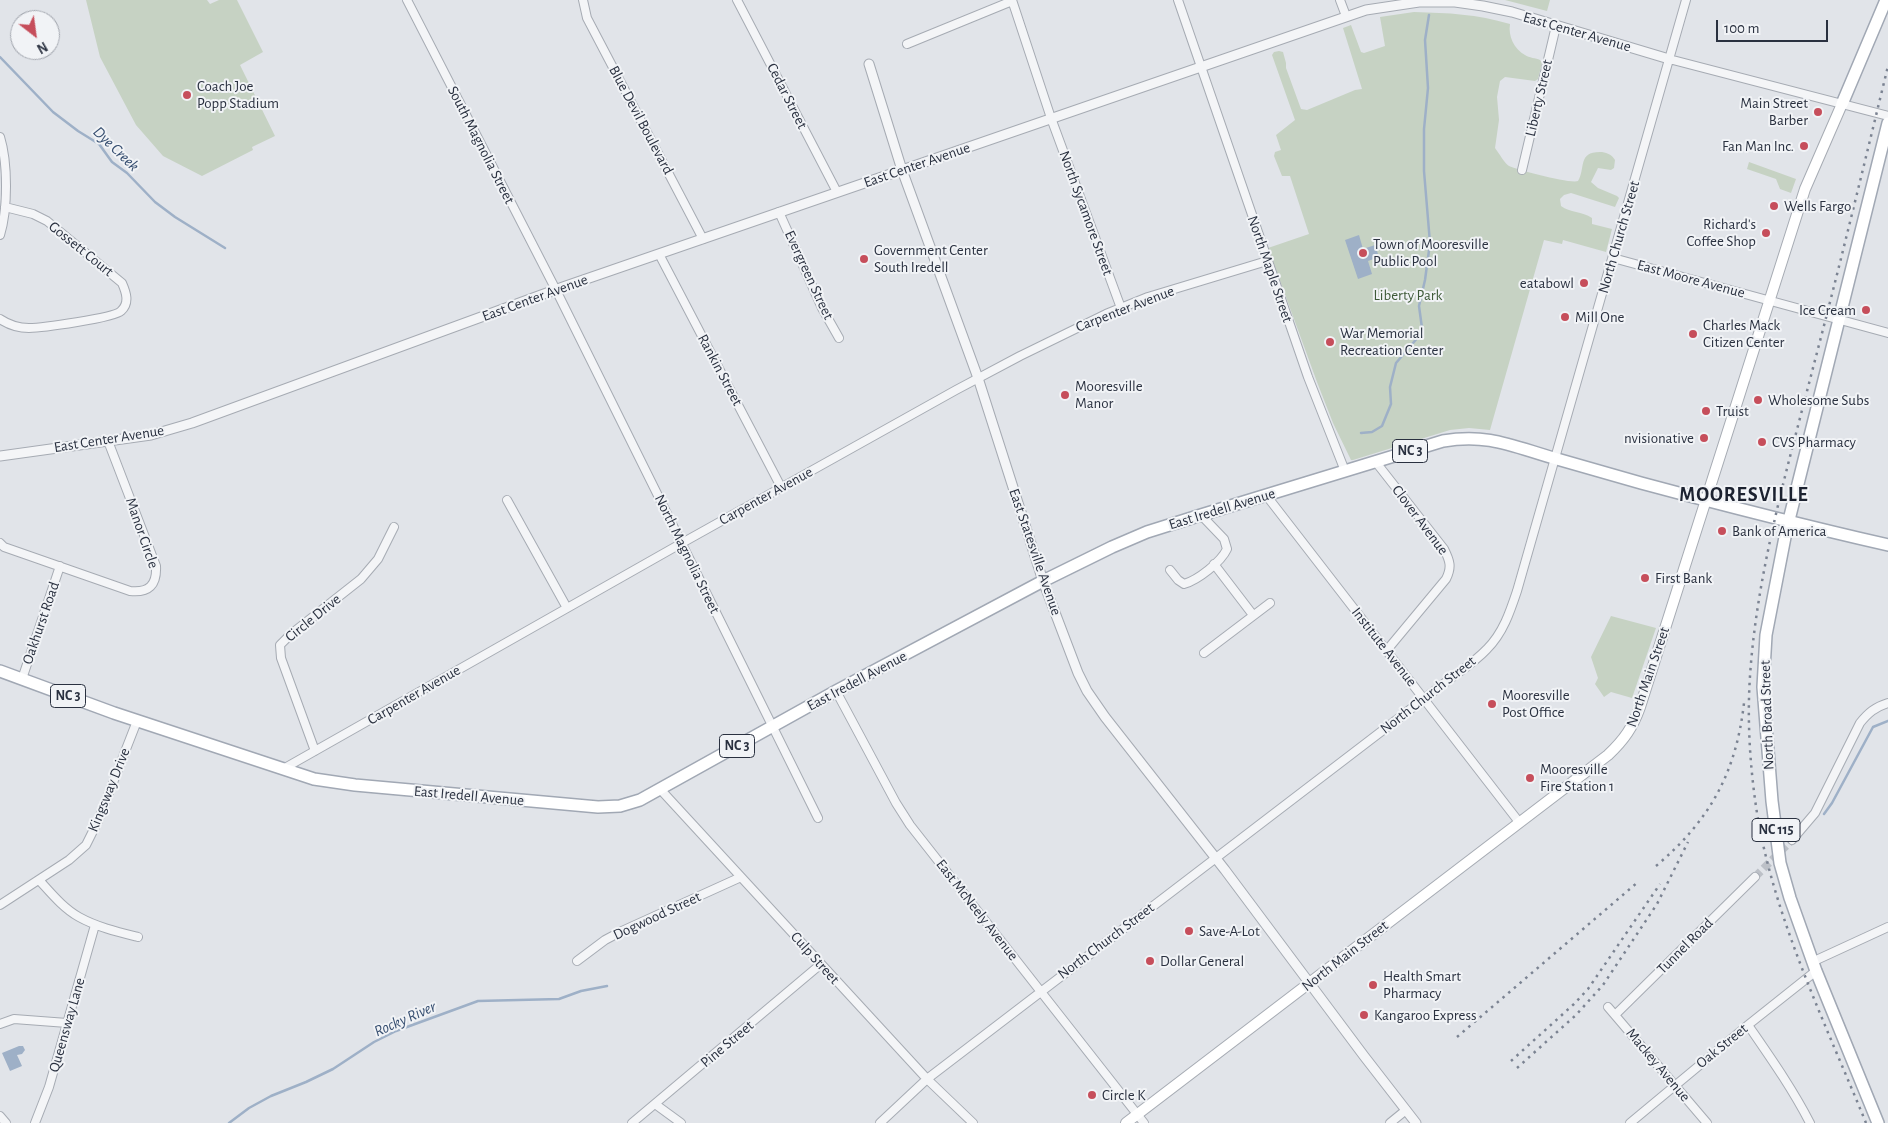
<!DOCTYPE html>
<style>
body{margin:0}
#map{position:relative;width:1888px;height:1123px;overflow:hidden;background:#e1e4e9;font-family:"Alegreya Sans",sans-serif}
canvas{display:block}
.north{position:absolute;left:10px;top:10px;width:50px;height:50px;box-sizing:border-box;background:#f1f3f6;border:1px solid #a1a5ad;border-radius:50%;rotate:150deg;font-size:14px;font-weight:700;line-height:20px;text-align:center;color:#2a3140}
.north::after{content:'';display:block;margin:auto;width:18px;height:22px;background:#c64e5b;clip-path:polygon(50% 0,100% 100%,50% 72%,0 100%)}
.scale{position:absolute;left:1716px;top:20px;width:112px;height:22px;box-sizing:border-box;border:2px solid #2a3140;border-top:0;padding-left:6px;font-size:15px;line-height:18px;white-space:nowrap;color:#2a3140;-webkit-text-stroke:4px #f1f3f6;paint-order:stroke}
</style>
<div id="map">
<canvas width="1888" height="1123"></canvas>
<div class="north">N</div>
<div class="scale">100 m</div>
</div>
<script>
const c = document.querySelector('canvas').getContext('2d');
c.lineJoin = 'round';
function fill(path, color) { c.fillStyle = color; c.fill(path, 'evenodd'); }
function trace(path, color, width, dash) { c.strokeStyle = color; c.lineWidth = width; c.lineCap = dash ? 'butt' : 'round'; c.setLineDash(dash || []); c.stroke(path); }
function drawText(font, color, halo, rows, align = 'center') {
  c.font = font + ' "Alegreya Sans",sans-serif'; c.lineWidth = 4; c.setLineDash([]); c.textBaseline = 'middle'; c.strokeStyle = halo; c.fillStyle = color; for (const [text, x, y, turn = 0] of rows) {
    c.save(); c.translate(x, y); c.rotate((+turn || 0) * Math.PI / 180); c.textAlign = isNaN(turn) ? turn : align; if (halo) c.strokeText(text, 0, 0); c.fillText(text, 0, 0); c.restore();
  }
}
fill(new Path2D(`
 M86,0H207L210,4L219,0H237L263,52L240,65L275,136L252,147L253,150L202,176L163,156L136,125L100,57Z
 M1505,0H1550L1547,11Z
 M1414,12C1449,13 1476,14 1510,24C1508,36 1514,49 1525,55C1529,58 1536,58 1540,60L1542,63L1538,79L1535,81L1505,77L1500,81L1497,97L1499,120L1495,148C1499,153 1505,164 1509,166C1518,170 1570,184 1578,181C1586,168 1577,151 1602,152C1608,153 1612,155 1615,160L1614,168L1611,170L1598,168L1591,182L1598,188L1617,196L1619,198L1615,207L1571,193L1564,195L1560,199L1561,206C1570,213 1582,211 1592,218V224L1612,229L1606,252L1563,240L1562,244L1544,240L1490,430L1469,428L1450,430L1353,460H1351L1333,423L1317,382L1268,248L1309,234L1290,176H1282L1274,156L1275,152L1281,150L1276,135L1295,120L1272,55L1274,52L1279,51L1283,52L1286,63V68L1301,109L1307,110L1355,90L1362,89L1343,28L1351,25L1361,52L1364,53L1385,46L1380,17Z
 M1749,162L1796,179L1791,193L1780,189L1776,179L1747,169Z
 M1611,616L1656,628L1632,698L1611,692L1604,697L1595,684L1598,678L1591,657Z`), '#c6d2c3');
fill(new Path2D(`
 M1359,235L1363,249L1375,245L1379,257L1368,261L1372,274L1358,279L1345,240Z
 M19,1046H23L25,1050L22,1054L17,1055L22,1066L10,1071L2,1053Z`), '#9eb0c7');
trace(new Path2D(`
 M0,57L53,112L78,131L99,144L112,162L127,173L155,202L175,217L225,248
 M1361,433L1372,432L1382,426L1391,404L1390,387L1396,363L1419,336L1422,328L1419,306L1425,280L1430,243L1424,171V129L1428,88L1425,40L1429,15
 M1824,814L1832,803L1873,727L1888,721
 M229,1123L249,1108L271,1096L306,1082L333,1069L374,1042L396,1031L478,1001L559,999L581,991L607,986`), '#9eb0c7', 2.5);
trace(new Path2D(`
 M1755,877L1792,840`), '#bcc0c7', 8, [8, 4]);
const minor = new Path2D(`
 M407,0L556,290L818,818
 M583,0L587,18L703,239
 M737,0L837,192
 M1012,0L1051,118L1121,308
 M1178,0L1308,377L1345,471
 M1340,0L1346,16
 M907,44L1012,1
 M1669,59L1888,116
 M0,137C8,163 8,209 0,235
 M1522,170L1556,26
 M779,212L822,308L839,338
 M659,254L781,487
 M1613,258L1888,333
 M0,319C9,325 19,328 29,328C41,328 114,318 121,311C130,303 126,292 122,283L47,221L33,214L5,207
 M1375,461L1444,549C1450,561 1452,567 1446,579L1387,650
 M1266,495L1519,822
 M507,500L567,608
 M0,543L4,547L130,591C149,593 157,585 156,566L108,441
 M1214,564L1253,615
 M1170,570L1178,580L1184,584C1198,580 1221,562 1227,549L1224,539L1201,515
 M1204,653L1270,603
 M22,679L60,566
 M836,691L896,803L910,825L1144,1123
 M315,751L281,658L280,645L290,635L361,579L378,559L394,527
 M283,769L682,543L956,390L1020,356L1106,314L1148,297L1267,261
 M660,789L927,1079L973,1123
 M1792,840L1815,813L1860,723C1868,713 1875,707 1888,703
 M39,880C51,893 63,908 79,917C97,927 118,932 138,937
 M0,905L69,860L86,845L98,821L137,721
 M577,961L605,940L622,931L741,877
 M1812,962L1888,927
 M1608,1007L1707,1123
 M1615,1015L1755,877
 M0,1024L14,1019L67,1023
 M1748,1025C1770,1057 1792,1088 1810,1123
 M655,1104L681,1123
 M0,1116L6,1123
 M35,1123L49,1087L95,925
 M632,1123L821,964
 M880,1123L927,1079L1442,685C1457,673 1474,663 1487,649C1503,633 1510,612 1517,591L1686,0
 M1390,1123L1406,1110
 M1630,1123L1748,1025L1816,971`);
const tertiary = new Path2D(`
 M869,64L902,170L978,378L1043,581L1078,673L1087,691L1105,717L1225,870L1364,1056L1416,1123
 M0,456L151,435L192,423L563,287L1366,10L1419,2H1455L1483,6L1512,12L1669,59`);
const secondary = new Path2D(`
 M1126,1123L1608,755C1624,740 1633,727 1640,707L1805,189L1842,104`);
const primary = new Path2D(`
 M1842,104L1886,0
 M0,671L114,713L314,779L355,785L598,807L620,806L640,800L836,691L1043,581L1112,547L1147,532L1201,515L1443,441C1489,433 1514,447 1557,459C1585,467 1613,475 1641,483C1723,505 1805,526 1888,545
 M1878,1123L1816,971L1790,898L1780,863L1772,801L1763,687L1766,635L1786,532L1888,123`);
trace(minor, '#a6abb3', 10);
trace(tertiary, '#a6abb3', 11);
trace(secondary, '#a6abb3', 12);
trace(primary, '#a1a8b4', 14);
trace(minor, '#f4f5f7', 8);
trace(tertiary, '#f4f5f7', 9);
trace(secondary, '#fff', 10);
trace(primary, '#fff', 11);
trace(new Path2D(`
 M1656,866C1709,821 1736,774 1744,703
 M1457,1037L1638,882
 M1511,1061L1574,1004L1588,989L1660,884
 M1517,1068L1576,1015L1603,985L1657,904L1688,842
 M1866,1123C1826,1025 1774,918 1757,813C1750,768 1747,721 1750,676C1757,571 1788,466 1814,364C1840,265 1864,165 1888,66`), '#7b8392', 2.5, [2.5, 5]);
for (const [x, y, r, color] of [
 [187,95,5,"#c64e5b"],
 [1818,112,5,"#c64e5b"],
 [1804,146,5,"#c64e5b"],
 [1774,206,5,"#c64e5b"],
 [1766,233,5,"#c64e5b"],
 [1363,253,5,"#c64e5b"],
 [864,259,5,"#c64e5b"],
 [1584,283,5,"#c64e5b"],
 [1866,310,5,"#c64e5b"],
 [1565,317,5,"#c64e5b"],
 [1693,334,5,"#c64e5b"],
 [1330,342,5,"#c64e5b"],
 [1065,395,5,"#c64e5b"],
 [1758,400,5,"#c64e5b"],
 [1706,411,5,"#c64e5b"],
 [1704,438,5,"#c64e5b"],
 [1762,442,5,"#c64e5b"],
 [1722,531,5,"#c64e5b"],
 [1645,578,5,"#c64e5b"],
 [1492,704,5,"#c64e5b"],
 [1530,778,5,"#c64e5b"],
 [1189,931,5,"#c64e5b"],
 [1150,961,5,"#c64e5b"],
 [1373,985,5,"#c64e5b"],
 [1364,1015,5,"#c64e5b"],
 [1092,1095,5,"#c64e5b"]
]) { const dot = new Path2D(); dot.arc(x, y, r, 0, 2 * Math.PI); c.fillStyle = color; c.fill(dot); trace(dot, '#f1f3f6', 2); }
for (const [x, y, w] of [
 [1410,451,35],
 [68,696,35],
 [737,746,35],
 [1776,830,48]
]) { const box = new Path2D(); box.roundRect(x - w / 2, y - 11.5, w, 23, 4); c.fillStyle = '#f1f3f6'; c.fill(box); trace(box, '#2a3140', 1); }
drawText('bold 14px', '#2a3140', null, [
 ["NC 3",1410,451],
 ["NC 3",68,696],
 ["NC 3",737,746],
 ["NC 115",1776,830]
]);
drawText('15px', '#2a3140', '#f1f3f6', [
 ["East Center Avenue",1577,32,16],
 ["Cedar Street",787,96,63],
 ["Liberty Street",1539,98,-77],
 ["Blue Devil Boulevard",641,120,62],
 ["South Magnolia Street",481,145,63],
 ["East Center Avenue",917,165,-19],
 ["North Sycamore Street",1086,213,70],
 ["North Church Street",1619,237,-74],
 ["Gossett Court",81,249,39],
 ["North Maple Street",1270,269,71],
 ["Evergreen Street",809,275,65],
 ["East Moore Avenue",1691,279,15],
 ["East Center Avenue",535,298,-20],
 ["Carpenter Avenue",1125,309,-21],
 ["Rankin Street",720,370,62],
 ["East Center Avenue",109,439,-9],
 ["Carpenter Avenue",766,496,-29],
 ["East Iredell Avenue",1222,509,-17],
 ["Clover Avenue",1420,520,53],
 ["Manor Circle",142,533,71],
 ["East Statesville Avenue",1035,552,71],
 ["North Magnolia Street",687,554,64],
 ["Circle Drive",313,618,-39],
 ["Oakhurst Road",41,623,-71],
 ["Institute Avenue",1384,647,52],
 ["North Main Street",1648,677,-71],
 ["East Iredell Avenue",857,681,-28],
 ["Carpenter Avenue",414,695,-30],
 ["North Church Street",1428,695,-38],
 ["North Broad Street",1767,715,-92],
 ["Kingsway Drive",109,790,-68],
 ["East Iredell Avenue",469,796,5],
 ["East McNeely Avenue",977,910,52],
 ["Dogwood Street",657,916,-25],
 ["North Church Street",1106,941,-37],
 ["Tunnel Road",1685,946,-45],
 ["North Main Street",1345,956,-38],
 ["Culp Street",815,958,48],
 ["Queensway Lane",67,1025,-74],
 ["Pine Street",727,1044,-40],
 ["Oak Street",1722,1046,-39],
 ["Mackey Avenue",1658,1065,50]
]);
drawText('15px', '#2a3140', '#f1f3f6', [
 ["Coach Joe",197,86],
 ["Popp Stadium",197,103],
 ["Main Street",1808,103,"right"],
 ["Barber",1808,120,"right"],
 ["Fan Man Inc.",1794,146,"right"],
 ["Wells Fargo",1784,206],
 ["Richard's",1756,224,"right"],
 ["Coffee Shop",1756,241,"right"],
 ["Town of Mooresville",1373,244],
 ["Public Pool",1373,261],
 ["Government Center",874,250],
 ["South Iredell",874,267],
 ["eatabowl",1574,283,"right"],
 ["Ice Cream",1856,310,"right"],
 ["Mill One",1575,317],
 ["Charles Mack",1703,325],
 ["Citizen Center",1703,342],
 ["War Memorial",1340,333],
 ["Recreation Center",1340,350],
 ["Mooresville",1075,386],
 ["Manor",1075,403],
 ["Wholesome Subs",1768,400],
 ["Truist",1716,411],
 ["nvisionative",1694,438,"right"],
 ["CVS Pharmacy",1772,442],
 ["Bank of America",1732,531],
 ["First Bank",1655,578],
 ["Mooresville",1502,695],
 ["Post Office",1502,712],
 ["Mooresville",1540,769],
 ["Fire Station 1",1540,786],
 ["Save-A-Lot",1199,931],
 ["Dollar General",1160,961],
 ["Health Smart",1383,976],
 ["Pharmacy",1383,993],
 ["Kangaroo Express",1374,1015],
 ["Circle K",1102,1095]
], 'left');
drawText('15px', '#3e5a38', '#f1f3f6', [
 ["Liberty Park",1408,295]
]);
drawText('italic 16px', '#374f71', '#f1f3f6', [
 ["Dye Creek",116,149,44],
 ["Rocky River",405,1019,-24]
]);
c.letterSpacing = '1px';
drawText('bold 20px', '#1c2230', '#f1f3f6', [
 ["MOORESVILLE",1744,495]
]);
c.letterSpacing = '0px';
</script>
